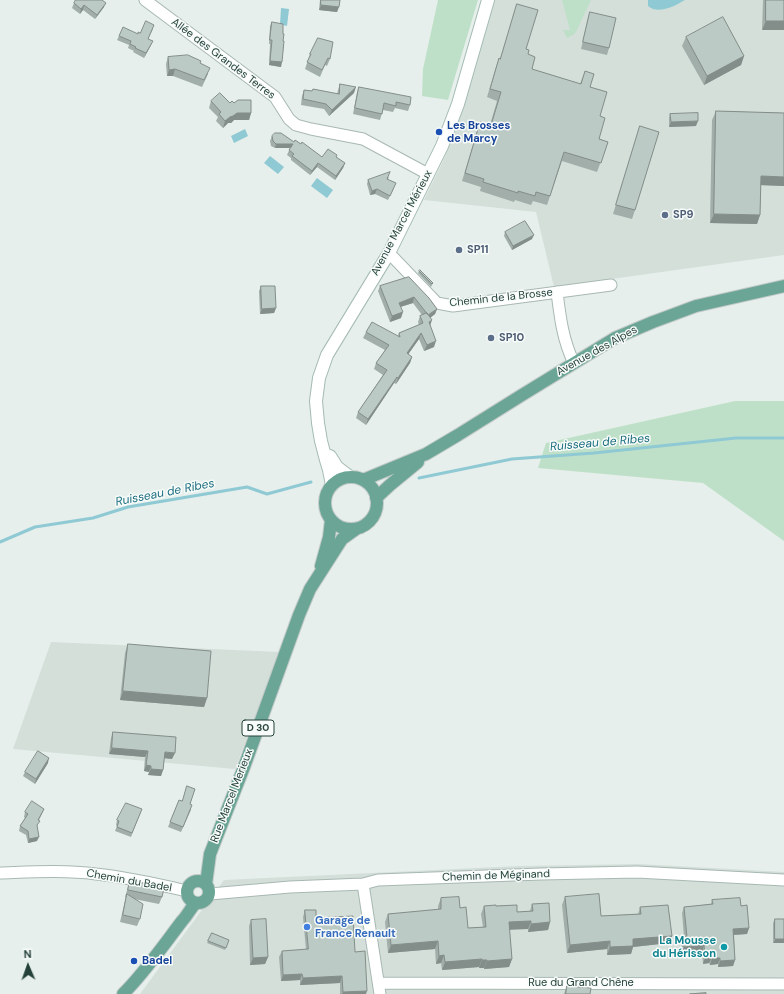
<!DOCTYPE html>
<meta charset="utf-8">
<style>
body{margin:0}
#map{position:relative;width:784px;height:994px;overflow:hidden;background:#e6efeb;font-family:"DM Sans",sans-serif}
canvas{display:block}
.north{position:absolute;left:8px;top:946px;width:40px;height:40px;-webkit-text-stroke:3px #f7fbf9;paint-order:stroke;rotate:358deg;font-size:11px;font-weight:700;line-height:16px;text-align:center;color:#24423a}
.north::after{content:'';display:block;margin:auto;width:14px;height:18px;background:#24423a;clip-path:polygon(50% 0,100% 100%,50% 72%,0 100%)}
</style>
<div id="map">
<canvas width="784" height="994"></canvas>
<div class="north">N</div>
</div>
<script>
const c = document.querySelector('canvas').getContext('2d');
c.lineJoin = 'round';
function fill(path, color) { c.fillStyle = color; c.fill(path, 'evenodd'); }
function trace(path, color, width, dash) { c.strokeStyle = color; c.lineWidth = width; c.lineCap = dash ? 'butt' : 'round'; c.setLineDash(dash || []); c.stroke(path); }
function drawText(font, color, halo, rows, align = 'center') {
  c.font = font + ' "DM Sans",sans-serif'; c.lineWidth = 3; c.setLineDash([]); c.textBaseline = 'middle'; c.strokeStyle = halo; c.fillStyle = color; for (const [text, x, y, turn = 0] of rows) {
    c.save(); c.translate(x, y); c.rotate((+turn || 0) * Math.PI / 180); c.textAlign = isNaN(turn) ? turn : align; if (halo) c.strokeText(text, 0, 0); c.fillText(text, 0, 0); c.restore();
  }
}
fill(new Path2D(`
 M495,0H784V255L554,287L536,212L424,200L443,161L454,134Z
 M51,642L280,652L235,769L13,749Z
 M639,864L784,872V994H140L224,880L519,866Z`), '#d4dfda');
fill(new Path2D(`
 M438,0H478L448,100L422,96L423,69Z
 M562,0H591L576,32L573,35L567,38L563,30H570Z
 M735,401H784V541L703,483L538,468L546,443Z`), '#bfe0c8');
fill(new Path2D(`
 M648,0H685C675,6 658,15 648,6Z
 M281,8L289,9L287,26L283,25V24H280Z
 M245,129L248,136L234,143L231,136Z
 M270,156L284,167L278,174L264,163Z
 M317,178L333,190L327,198L311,186Z`), '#8ec9d4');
trace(new Path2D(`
 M419,478L512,459L594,453L736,438H784
 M0,542L35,527L93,518L128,507L247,487L267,494L311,482`), '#8ec9d4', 3);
const minor = new Path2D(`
 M145,0L275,97L289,119L296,125L311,129L363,139L428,174
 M389,253L437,303L453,306L611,285
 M557,292C560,317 563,341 574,363
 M0,873C32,872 64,870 96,874C126,877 157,884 187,891
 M363,884L380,994
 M210,894L290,887L363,884L378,880L541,874L637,872L784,880
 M379,983L784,984`);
const secondary = new Path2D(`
 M330,456L337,467L350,477
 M332,485L329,470L326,460L321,441L318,423L316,401L319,378L327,355L389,253L442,146L458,104L488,0`);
const primary = new Path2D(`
 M325 503a26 26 0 1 1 52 0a26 26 0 1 1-52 0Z
 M363,480L426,454L458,435L522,395L615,338L653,322L696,306L784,286
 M376,498L390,485L418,462
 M321,566L329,537L331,520
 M187 892a11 11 0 1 1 22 0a11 11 0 1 1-22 0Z
 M206,884L210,854L244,767L299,615L310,589L342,539L356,529
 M123,994C145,972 163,946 182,921C187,916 190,909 195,904`);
trace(minor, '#a8b8b2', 13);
trace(secondary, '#a4bbb3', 14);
trace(primary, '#c2cac8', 14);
trace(minor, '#fff', 11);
trace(secondary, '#fff', 12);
trace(primary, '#6aa596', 12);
fill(new Path2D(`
 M74,0H102L104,7L95,19L83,10L80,14L72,8L74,3L76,1Z
 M320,0H340L337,12L319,10Z
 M763,0H784L762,30Z
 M517,4L526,49L528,54L532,69L580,84L585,71L600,116L599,139L608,142L597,172L562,161L547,205L533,201L531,205L515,200L514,202L480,191L481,187L462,181L480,122L490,125L497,101L487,97L496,67L499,58L500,59Z
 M590,12L609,48L607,55L581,49L588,19Z
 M272,22L283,34L281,67L269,65L270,44H269L270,26Z
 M153,29L148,39L151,45L144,58L133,52L134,51L128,48L129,45L117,40L119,36L138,34Z
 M686,37L744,56L741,65L704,85L682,46Z
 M318,38L330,59L327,66L325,65L320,77L305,69L310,54Z
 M168,57L200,63L208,74L202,87L173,76H167L166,64Z
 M340,84L354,93L329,116L324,109L301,105L302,96L304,90L312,91L313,89L337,94L338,90Z
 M359,87L410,105L408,111L395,108L393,112L383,110L380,120L353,114L357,93Z
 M211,101L234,103L251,113L249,120H234L231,123H228L223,128L216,121L218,117L209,108Z
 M716,111L784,113V186L761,185L760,215L757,224L710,223L712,120Z
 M670,114L696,126L669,127V118Z
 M640,126L635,210L632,219L613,214Z
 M272,136L301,144L322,157H336L345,163L343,168L335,180L317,167L310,175L291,160V158L287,155L290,148H275L271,146L270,141Z
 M389,177L388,179L394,188L388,200L375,194L370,195L367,184L368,180Z
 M505,232L532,239L512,250L504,236Z
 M419,271L433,283L431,287L418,273Z
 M409,277L437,309L435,314L430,318V326L434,347L424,351L419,339L408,354L412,357L410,363L396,384L394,383L366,425L356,418L358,412L383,375L374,369L376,363L385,350L363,338L366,332L398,336L399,333L419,325L418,322L420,316L422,315L413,303L400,307L401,318L390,322L378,291L380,286Z
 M261,286L276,308L274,313L260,314L259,291Z
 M128,644L207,698L204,707L120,700L125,653Z
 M113,732L172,759L164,758L163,770L161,776L148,775L149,772L144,771L145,757L109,754L111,738Z
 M48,763L35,784L23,776L25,772Z
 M179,800L190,804L191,810L181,832L168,827Z
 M44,809L42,814L39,820L37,826V841L28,843L26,835L19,831L20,826L25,818L24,817L25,812Z
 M142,809L131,837L115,831L117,826L116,825L117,820Z
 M130,880L162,897L159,904L134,899L140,919L137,926L120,922L126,897H125L128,887Z
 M565,897L601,916L638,914L640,907L672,936L669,943L633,947L631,954L607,955V949L567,953L562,905Z
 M441,898L460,908L468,928L483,927L481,914L484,906H496L517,912L530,911L532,904L550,922L548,930L528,932V929H509L512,959L509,967L484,969V968H479V967L442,970L441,963L436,964L435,949L388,953L385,922L388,914L438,910V906Z
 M712,900L741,906L749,928L747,934L734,935L735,960L733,966L718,967V964L710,965L709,963L703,964L702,952L682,953L681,944L683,937H684L682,913L684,907L711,904Z
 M305,910L316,918L355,952L366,994H340V983L300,985V980L281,981L279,957L282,951L306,950L303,917Z
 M775,919H784L773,943V923Z
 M251,920L268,957L265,964L250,965L249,926Z
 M212,933L229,940L225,950L207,943Z
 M567,986L590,994H564Z`), '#a1aea9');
fill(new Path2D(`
 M106,3L104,7L95,19L97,15Z
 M84,5L83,10L80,14L81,9Z
 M321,5L339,7L337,12L319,10Z
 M766,21H784V30H762Z
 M153,41L151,45L144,58L146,53Z
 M744,56L741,65L704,85L707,76Z
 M270,61L282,62L281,67L269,65Z
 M175,69L173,76H167L169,70Z
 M356,87L354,93L329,116L332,110Z
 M237,113H251L249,120H234L231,123H228L223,128L225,121L230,117Z
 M698,121L696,126L669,127L671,122Z
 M276,144H293L291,148H275Z
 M318,163L317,167L310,175L312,171Z
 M345,163L343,168L335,180L336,176Z
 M761,176L784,177V186L758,185Z
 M377,189L375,194L370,195L372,191Z
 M714,214L760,215L757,224L710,223Z
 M534,235L532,239L512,250L513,246Z
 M414,297L413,303L397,308L399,303Z
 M276,308L274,313L260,314L262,309Z
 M437,309L435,314L426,321L428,316Z
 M403,312L401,318L390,322L392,316Z
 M432,320L430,326L429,322Z
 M421,333L419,339L405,359L407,353Z
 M436,341L434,347L424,351L427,345Z
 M412,357L410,363L396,384L398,378Z
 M397,377L394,383L366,425L368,419Z
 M123,691L207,698L204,707L120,700Z
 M112,748L148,751L145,757L109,754Z
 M165,752L175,753L172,759L163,758Z
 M49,758L48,763L35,784L36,779Z
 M146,765L151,766L149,772L144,771Z
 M151,769L163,770L161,776L148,775Z
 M39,837L37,841L28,843L29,839Z
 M531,921L528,929L506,930L509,922Z
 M550,922L548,930L528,932L531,924Z
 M749,928L747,934L731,935L733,929Z
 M672,936L669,943L633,947L631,954L607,955L610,947L633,939Z
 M775,939H784V943H773Z
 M438,941L435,949L388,953L391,945Z
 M610,941L607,949L567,953L570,945Z
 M704,945L702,952L682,953L684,947Z
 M444,955L441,963L436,964L439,956Z
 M268,957L265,964L250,965L253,958Z
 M705,957H712L709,963L703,964Z
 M712,958H720L718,964L710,965Z
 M482,959L479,967L442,970L445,962Z
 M512,959L509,967L484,969L487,961Z
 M482,960H487L484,968H479Z
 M735,960L733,966L718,967L720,961Z
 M302,974L300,980L281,981L283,975Z
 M342,976L340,983L300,985L303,978Z
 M367,991L366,994H342L343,992Z`), '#838d89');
const building = new Path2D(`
 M76,0H102L106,3L97,15L84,5L81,9L74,3Z
 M321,0H340L339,7L321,5Z
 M766,0H784V21H766Z
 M517,4L538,10L526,49L529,50L528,54L535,57L532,69L581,84L585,71L594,74L590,87L607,92L600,116L605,118L599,139L608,142L601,163L564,152L550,196L536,192L535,196L518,191V193L483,182L484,179L465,173L480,122L491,125L501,92L490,89L499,58L500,59Z
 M590,12L616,18L609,48L583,42Z
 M723,17L744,56L707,76L686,37Z
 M146,21L154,25L148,39L153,41L146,53L135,48L136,47L130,44L131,41L119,36L123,27L138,34V32L140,33Z
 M272,22L283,24V34H284L283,41H284L282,62L270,61L272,40H270Z
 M318,38L333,42L330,59L328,58L322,70L307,62L311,54H310Z
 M188,55L201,61L200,63L210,68L204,80L175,69L169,70L168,57Z
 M340,84L356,87L332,110L326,104L303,99L304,90L312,91L313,89L339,94Z
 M359,87L411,97L410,105L396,102V106L384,103L382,114L355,108Z
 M220,93L230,103L232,101L234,103L238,100H251V113H237L233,116L230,117L225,121L219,114L221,112L211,101Z
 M716,111L784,113V177L761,176L760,215L714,214Z
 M698,113V121L671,122L670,114Z
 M640,126L659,132L635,210L616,205Z
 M275,133H281L294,142L295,140L301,144L302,142L322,157L328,149L337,155L336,157L345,163L336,176L318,163L312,171L292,156L294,154L289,150L293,144H276L273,141L272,136Z
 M390,172L387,179L396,183L390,196L377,189L372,191L368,180Z
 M525,221L534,235L513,246L505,232Z
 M420,270L433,283L432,284L419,271Z
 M409,277L429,298L437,309L428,315L414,297L399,303L403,312L392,316L380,286Z
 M261,286H275L276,308L262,309Z
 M427,313L432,320L429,322L436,341L427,345L421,333L407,353L412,357L398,378L397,377L368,419L358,412L387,370L376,363L389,345L366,332L372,322L400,337L399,333L423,323L420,316Z
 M128,644L211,651L207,698L123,691Z
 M113,732L176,737L175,753L165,752L163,770L151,769V766L146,765L148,751L112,748Z
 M38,751L49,758L36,779L25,772Z
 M187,786L195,789L190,804L192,805L183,827L170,822L179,800L182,801Z
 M32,801L44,809L38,820L40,821L37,825L39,837L29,839L28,831L20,826L28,814L25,812Z
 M126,803L142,809L132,833L117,827L119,821L117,820Z
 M130,880L164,888L162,897L128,890Z
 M127,894L143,904L140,919L123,915Z
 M599,894L601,916L641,914L640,907L668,905L672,936L633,939V946L610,947V941L570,945L565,897Z
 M459,897L460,908L466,907L468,928L486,927L484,906L496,905V906L517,905V912L533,911L532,904L549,903L550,922L531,924V921L509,922L512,959L487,961V960H482V959L445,962L444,955L439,956L438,941L391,945L388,914L441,909V898Z
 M740,898L741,906L747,905L749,928L733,929L735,960L720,961V958H712V957H705L704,945L684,947L683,937H687L684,907L713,904L712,900Z
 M305,910H316V918L353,916L355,952L365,951L367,991L343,992L342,976L303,978L302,974L283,975L282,951L308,949Z
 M266,919L268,957L253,958L251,920Z
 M775,919H784V939H775Z
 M212,933L229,940L226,948L208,941Z
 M567,986L591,988L590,994H566Z
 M706,993V994H690Z`);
fill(building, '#bbcac4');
trace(building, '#838d89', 1);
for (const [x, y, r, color] of [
 [439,132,4,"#1a4fb4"],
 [665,215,4,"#5c6f8a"],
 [459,250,4,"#5c6f8a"],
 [491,338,4,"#5c6f8a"],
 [307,927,4,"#3f7fe0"],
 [724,947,4,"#0f9aa8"],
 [134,961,4,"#1a4fb4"]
]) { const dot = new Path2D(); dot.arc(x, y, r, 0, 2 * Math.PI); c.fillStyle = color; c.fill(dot); trace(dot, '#f7fbf9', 1.5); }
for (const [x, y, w] of [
 [258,728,32]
]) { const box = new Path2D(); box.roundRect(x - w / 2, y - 8, w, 16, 3); c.fillStyle = '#f7fbf9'; c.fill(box); trace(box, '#24423a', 1); }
drawText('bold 10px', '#24423a', null, [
 ["D 30",258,728]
]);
drawText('11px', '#24423a', '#f7fbf9', [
 ["Allée des Grandes Terres",223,59,37],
 ["Avenue Marcel Mérieux",402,223,-62],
 ["Chemin de la Brosse",501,298,-6],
 ["Avenue des Alpes",597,351,-29],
 ["Rue Marcel Merieux",232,796,-69],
 ["Chemin de Méginand",496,876,-2],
 ["Chemin du Badel",129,881,10],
 ["Rue du Grand Chêne",581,983]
]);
drawText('bold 11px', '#164399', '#f7fbf9', [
 ["Les Brosses",447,126],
 ["de Marcy",447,139],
 ["Badel",142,961]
], 'left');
drawText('bold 11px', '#4e5e75', '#f7fbf9', [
 ["SP9",673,215],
 ["SP11",467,250],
 ["SP10",499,338]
], 'left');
drawText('bold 11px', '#366cbe', '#f7fbf9', [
 ["Garage de",315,921],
 ["France Renault",315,934]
], 'left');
drawText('bold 11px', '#0d838f', '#f7fbf9', [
 ["La Mousse",716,941],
 ["du Hérisson",716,954]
], 'right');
drawText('italic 12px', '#1c6f80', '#f7fbf9', [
 ["Ruisseau de Ribes",600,443,-5],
 ["Ruisseau de Ribes",165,493,-11]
]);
</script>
